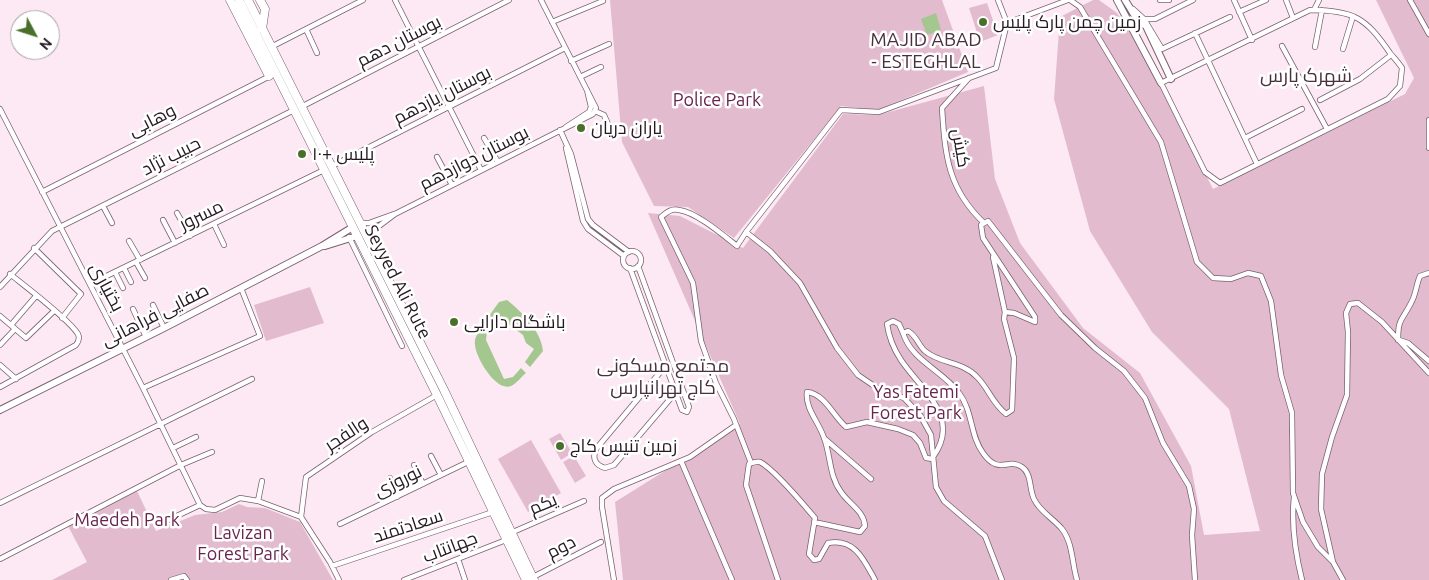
<!DOCTYPE html>
<meta charset="utf-8">
<style>
body{margin:0}
#map{position:relative;width:1429px;height:580px;overflow:hidden;background:#fce9f3;font-family:Ubuntu,sans-serif}
canvas{display:block}
.north{position:absolute;left:10px;top:10px;width:50px;height:50px;box-sizing:border-box;background:#fff;border:1px solid #a7a3a5;border-radius:50%;rotate:130deg;font-size:14px;font-weight:700;line-height:20px;text-align:center;color:#24191f}
.north::after{content:'';display:block;margin:auto;width:18px;height:22px;background:#49702b;clip-path:polygon(50% 0,100% 100%,50% 72%,0 100%)}
</style>
<div id="map">
<canvas width="1429" height="580"></canvas>
<div class="north">N</div>
</div>
<script>
const c = document.querySelector('canvas').getContext('2d');
c.lineJoin = 'round';
function fill(path, color) { c.fillStyle = color; c.fill(path, 'evenodd'); }
function trace(path, color, width, dash) { c.strokeStyle = color; c.lineWidth = width; c.lineCap = dash ? 'butt' : 'round'; c.setLineDash(dash || []); c.stroke(path); }
function drawText(font, color, halo, rows, align = 'center') {
  c.font = font + ' Ubuntu,Cairo,sans-serif'; c.lineWidth = 5; c.setLineDash([]); c.textBaseline = 'middle'; c.strokeStyle = halo; c.fillStyle = color; for (const [text, x, y, turn = 0] of rows) {
    c.save(); c.translate(x, y); c.rotate((+turn || 0) * Math.PI / 180); c.textAlign = isNaN(turn) ? turn : align; if (halo) c.strokeText(text, 0, 0); c.fillText(text, 0, 0); c.restore();
  }
}
fill(new Path2D(`
 M610,0H942L968,72L878,110L841,106L734,238L688,207L654,206L622,142Z
 M1093,0H1099L1117,13L1137,42L1213,189L1405,94L1414,78L1376,0H1429V580H623L615,502L740,424L648,213L680,216L743,248L843,114L878,115L984,86L995,179L1020,243L1083,328L1140,373L1191,466L1204,535L1260,531L1229,409L1152,332L1090,231L1054,99L1060,17Z
 M987,3L998,35L980,42L969,8Z
 M310,287L324,323L266,341L254,305Z
 M560,433L572,453L561,460L549,439Z
 M531,440L561,493L528,512L498,459Z
 M574,456L586,476L575,483L563,462Z
 M137,491L156,531L195,515L222,512L239,504L247,507L265,508L300,522L333,580H52L87,562L68,526Z`), '#e2bbcf');
fill(new Path2D(`
 M936,13L941,30L927,35L921,19Z
 M507,300C523,313 541,331 543,351L530,367L525,362L534,349L526,343L523,335L499,317H494L488,326L484,323L499,302Z
 M482,328L487,330L486,340L504,379L513,377L521,368L526,373C522,376 516,384 511,386C496,392 476,358 475,345C474,337 478,333 482,328Z`), '#a4c68f');
const minor = new Path2D(`
 M395,0L481,170
 M998,0L1007,23
 M1070,0L1080,7L1161,142L1197,262L1213,278L1231,279L1248,273L1261,276L1271,301L1281,375L1292,413L1293,493L1303,522L1318,547L1333,562L1321,509L1322,474L1332,437L1347,395L1348,332L1346,313L1350,304L1358,303L1382,322L1429,373
 M1160,0H1169
 M1234,0L1252,40
 M1286,0L1293,18
 M1410,0L1429,34
 M1133,9L1144,19L1162,49L1230,17
 M1310,10C1354,10 1366,18 1390,53C1394,58 1398,62 1402,68L1400,86L1388,99L1220,183L1205,172L1161,83Z
 M1314,10L1319,0
 M1239,12L1266,0
 M1144,19H1155L1193,0
 M552,22L603,1
 M1007,23L1068,0
 M306,29L317,53
 M1195,33L1257,164
 M1282,46L1327,129
 M271,47L363,0
 M1315,47L1322,10
 M1343,49L1353,16
 M571,61L609,44
 M580,77L601,67
 M969,78L942,108C945,156 948,189 984,223
 M1320,100L1360,79L1391,55
 M301,107L509,0
 M0,109L143,388L200,505L206,509L215,510L240,498L258,501L301,517L330,562L339,580
 M595,111L604,115L612,133
 M1429,120V148
 M566,127L589,112L591,107L587,90
 M560,130L571,154L588,219L593,225L629,252
 M484,138L498,162
 M1245,138L1302,109
 M566,148L583,221L588,229L624,256
 M437,157L452,185
 M332,166L565,48
 M42,192L270,76
 M103,206L112,223
 M177,213L190,236
 M163,220L175,243
 M361,223H369L394,214
 M214,224L224,245
 M746,232L841,110L879,112L996,68L1007,23
 M367,235L395,214L593,114L596,108L541,0
 M349,237L402,346
 M129,241L140,260
 M34,248L81,294L62,318
 M623 260a9 9 0 1 1 18 0a9 9 0 1 1-18 0Z
 M993,257L1005,312
 M136,262L145,278
 M124,268L131,282
 M630,268L682,410L687,412L689,407L638,266
 M115,272L123,288
 M90,284L324,170
 M0,287L52,231L294,110
 M153,305L164,328
 M133,309L146,337
 M0,316L26,338L54,311
 M11,325L36,296
 M903,333L899,324L893,321L887,324C889,338 893,348 901,360C921,390 962,417 933,457
 M1398,340C1398,318 1402,321 1411,303C1416,295 1416,285 1420,276L1429,273
 M1399,340L1408,343L1429,361
 M0,345L15,329
 M667,364L596,449C592,458 595,465 605,468L614,465L676,392
 M0,365L16,379
 M0,387L76,345C79,341 80,338 78,334C69,319 26,287 10,274
 M143,388L260,336L241,288
 M825,439L871,479
 M173,448L196,437
 M431,456L441,475
 M681,461L732,580
 M751,463L734,419L716,383L701,341L693,283L661,217C666,213 671,208 679,210C696,212 723,235 737,246L746,232L770,251L800,283L837,348L858,375L880,390L904,398L920,415L931,435L936,487L944,501L985,536L1002,580
 M414,465L423,484
 M390,478L397,497
 M1294,497C1291,526 1295,552 1302,580
 M258,501L262,481
 M0,503L252,379
 M301,517L306,477L372,432L437,395
 M164,522L200,505
 M814,522L860,532L865,526C864,511 849,504 841,492C829,476 831,456 824,438C819,422 805,409 807,392C825,394 833,416 846,427L867,422L898,429L913,435L920,443L926,458L933,459
 M340,524L468,462
 M513,532L584,501
 M0,559L181,465L212,452
 M458,559L465,580
 M1333,562L1343,580
 M332,566L493,512
 M533,577L601,542
 M171,580L184,576L187,580
 M404,580L506,540
 M614,580L602,507V498L614,489L690,457L736,425
 M778,580L746,485L749,464C752,463 756,461 760,462C774,469 804,505 815,518L809,554L814,560L819,559L828,543C855,538 864,560 875,580
 M1077,580C1072,564 1073,543 1062,529C1053,518 1040,512 1034,499C1029,489 1032,474 1022,467C1008,457 999,476 983,453C970,436 973,411 959,393C943,371 911,360 903,333L908,331C917,336 918,345 925,351C940,364 962,361 977,377C989,389 992,403 1006,414L1012,410L1014,358L1004,319L1005,312L1014,313L1035,322V317L983,238L981,225L988,221L1061,315L1095,348L1124,371L1145,398L1163,443L1189,486L1194,509L1192,535L1195,580`);
const secondary = new Path2D(`
 M1117,0L1161,83
 M1125,0L1138,21L1146,26L1171,79
 M325,246L357,236
 M0,410L164,328L322,246L353,227`);
const primary = new Path2D(`
 M230,0L269,76
 M239,0L437,395L526,580
 M248,0L444,390L534,580
 M260,0L265,9L262,29`);
trace(minor, '#7a606e', 6);
trace(secondary, '#7a606e', 8);
trace(primary, '#7a606e', 9);
trace(minor, '#fff', 4.5);
trace(secondary, '#fff', 6);
trace(primary, '#fff', 8);
for (const [x, y, r, color] of [
 [983,22,5,"#49702b"],
 [581,128,5,"#49702b"],
 [302,154,5,"#49702b"],
 [454,322,5,"#49702b"],
 [560,446,5,"#49702b"]
]) { const dot = new Path2D(); dot.arc(x, y, r, 0, 2 * Math.PI); c.fillStyle = color; c.fill(dot); trace(dot, '#fff', 2); }
drawText('18px', '#24191f', '#fff', [
 ["زمین چمن پارک پلیس",993,22],
 ["یاران دریان",591,128],
 ["پلیس +۱۰",312,154],
 ["باشگاه دارایی",464,322],
 ["زمین تنیس کاج",570,446]
], 'left');
drawText('18px', '#24191f', '#fff', [
 ["بوستان دهم",399,41,-27],
 ["بوستان یازدهم",442,95,-27],
 ["وهابی",152,120,-27],
 ["کیش",961,148,80],
 ["حبیب نژاد",171,156,-27],
 ["بوستان دوازدهم",474,158,-27],
 ["مسرور",201,215,-26],
 ["Seyyed Ali Rute",398,282,63],
 ["بختیاری",107,287,62],
 ["صفایی فراهانی",155,315,-27],
 ["والفجر",346,434,-33],
 ["نوروزی",398,481,-26],
 ["یکم",543,504,-23],
 ["سعادتمند",408,526,-18],
 ["جهانتاب",450,547,-21],
 ["دوم",561,547,-27]
]);
drawText('18px', '#69234f', '#fff', [
 ["Police Park",717,100],
 ["Yas Fatemi",916,392],
 ["Forest Park",916,413],
 ["Maedeh Park",127,520],
 ["Lavizan",243,533],
 ["Forest Park",243,554]
]);
drawText('19px', '#48303d', '#fff', [
 ["MAJID ABAD",926,40],
 ["- ESTEGHLAL",926,62],
 ["شهرک پارس",1306,76],
 ["مجتمع مسکونی",663,366],
 ["کاج تهرانپارس",663,388]
]);
</script>
